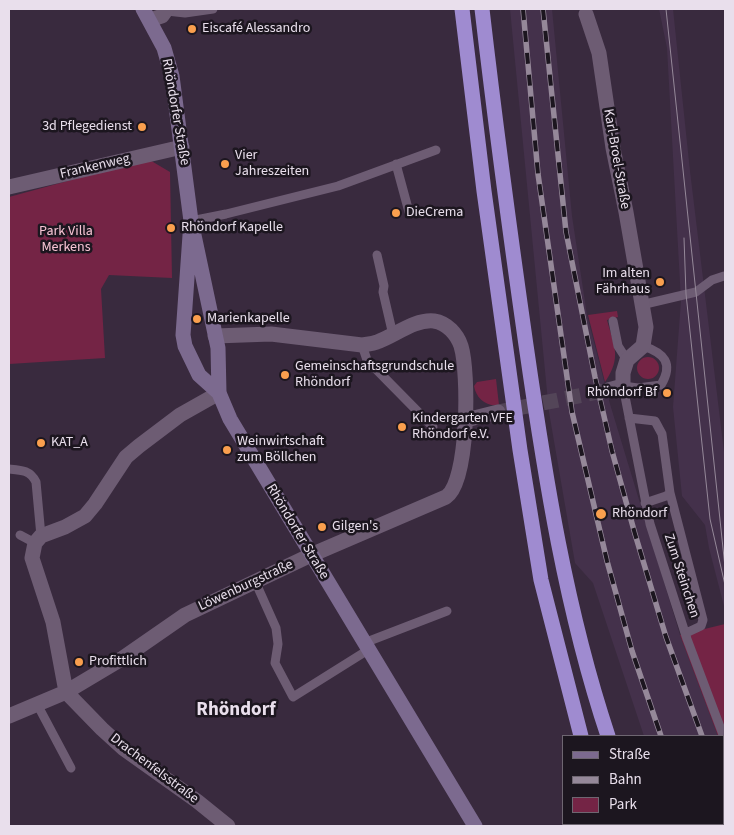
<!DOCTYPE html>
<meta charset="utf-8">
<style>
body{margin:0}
#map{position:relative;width:734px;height:835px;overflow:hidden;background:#392a3e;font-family:"Source Sans 3",sans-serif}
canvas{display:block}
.frame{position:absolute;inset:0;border:10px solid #e9dfec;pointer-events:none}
.legend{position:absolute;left:562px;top:735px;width:162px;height:90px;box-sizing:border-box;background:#1c161f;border:1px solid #6e6671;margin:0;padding:6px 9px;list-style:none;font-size:15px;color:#e9dfec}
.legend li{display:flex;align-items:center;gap:10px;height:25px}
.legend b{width:25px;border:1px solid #6e6671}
</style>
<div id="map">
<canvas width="734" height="835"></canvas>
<div class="frame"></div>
<ul class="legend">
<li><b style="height:6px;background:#7c6a8f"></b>Straße</li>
<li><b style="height:6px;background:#958899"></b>Bahn</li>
<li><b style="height:14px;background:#742445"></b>Park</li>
</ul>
</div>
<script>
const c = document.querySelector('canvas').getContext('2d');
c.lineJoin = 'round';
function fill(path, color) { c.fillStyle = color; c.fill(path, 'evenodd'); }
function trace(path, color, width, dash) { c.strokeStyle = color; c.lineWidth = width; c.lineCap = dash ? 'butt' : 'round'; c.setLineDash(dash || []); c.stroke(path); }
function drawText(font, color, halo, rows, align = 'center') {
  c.font = font + ' "Source Sans 3",sans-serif'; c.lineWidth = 5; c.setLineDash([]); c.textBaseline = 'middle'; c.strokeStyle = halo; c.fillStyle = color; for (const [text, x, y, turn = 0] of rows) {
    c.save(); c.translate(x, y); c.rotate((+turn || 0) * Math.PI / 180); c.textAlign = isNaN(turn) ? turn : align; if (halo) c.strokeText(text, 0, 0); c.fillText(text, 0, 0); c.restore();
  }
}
fill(new Path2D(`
 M510,9H552L572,216L587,315L610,404L680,635L718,736H644L593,583L575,563L549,412Z
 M659,9H673L690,171L725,460V610L709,548L705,525L682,496L673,407L681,301L667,48Z
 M723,748L725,755V826H676L675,824H723Z`), '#44314b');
fill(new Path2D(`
 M148,159L170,172L172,278L109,275L101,289L105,358L9,364V197Z
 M617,311L618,317L607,320C614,346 622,357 605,382L588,315Z
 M637 368a11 11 0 1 1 22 0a11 11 0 1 1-22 0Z
 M496,379L499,405C486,407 476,398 474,386L477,382Z
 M725,624V755L723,748V736H718L680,635Z`), '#742445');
trace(new Path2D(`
 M498,412L608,390`), '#534558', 15, [15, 8]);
trace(new Path2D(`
 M167,11L185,13L213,9
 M396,164L409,212
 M191,221L226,214L338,186L436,150
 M377,255L384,286L383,292L393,335
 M641,305L696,292L712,280L724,276
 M613,321L618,346L627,360
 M362,345L367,360L433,427
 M643,346C664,353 674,363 661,385L638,388L623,386L650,524L687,639L725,740
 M629,418L655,421L662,434L670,493L666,496L645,503
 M9,469C21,470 30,470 36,482L41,536
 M670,493L703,620L701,626L686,633
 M20,535L35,543
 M255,581L276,628L278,644L275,663L293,697L368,650
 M364,643L447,611
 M37,704L71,768`), '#6d5c73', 9);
trace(new Path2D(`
 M586,14L599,53L613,148L626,212L646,327L643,346L627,360L623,373V386L608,390
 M150,20L162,16L167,9
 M9,187L182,147
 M219,393L180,415L139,446L126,457L95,504L85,516L65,527L41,536L35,543L32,558L53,622L66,692L102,729L124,749L197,801L228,826
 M466,420L498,412
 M9,716L66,692L123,658L185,615L311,555L446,497C469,482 469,372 461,346C457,334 447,323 434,321C414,319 395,336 377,342C372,344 367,344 362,345L271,334L215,336`), '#6d5c73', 15);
trace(new Path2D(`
 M143,9L164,48L172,76L191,221L218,348L219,393
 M191,221L183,335L185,346L199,375L219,393L230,419L475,826`), '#7c6a8f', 15);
trace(new Path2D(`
 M462,9L484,191L520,450L541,580L581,736
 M482,9C495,121 510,233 526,345C545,477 566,610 608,736
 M597,824L598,826
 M608,824L609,826
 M637,824L638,826`), '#9f8bd0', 15);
trace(new Path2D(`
 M666,9L725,567
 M684,238L686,294L710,519L725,585`), '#958899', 1);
const rail = new Path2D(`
 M523,9L538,174L572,412L607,561L632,651L661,736
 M543,9L566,232L595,377L612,451L635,534L666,637L702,736
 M723,790L725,796
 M694,824L695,826`);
trace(rail, '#958899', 5.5);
trace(rail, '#1c161f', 4, [11]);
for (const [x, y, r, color] of [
 [192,29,5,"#fa9f4e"],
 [142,127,5,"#fa9f4e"],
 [225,164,5,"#fa9f4e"],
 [396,213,5,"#fa9f4e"],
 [171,228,5,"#fa9f4e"],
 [660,282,5,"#fa9f4e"],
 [197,319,5,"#fa9f4e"],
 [285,375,5,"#fa9f4e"],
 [667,393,5,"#fa9f4e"],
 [402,427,5,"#fa9f4e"],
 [41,443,5,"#fa9f4e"],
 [227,450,5,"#fa9f4e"],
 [601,514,6,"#fa9f4e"],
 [322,527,5,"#fa9f4e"],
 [79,662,5,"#fa9f4e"]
]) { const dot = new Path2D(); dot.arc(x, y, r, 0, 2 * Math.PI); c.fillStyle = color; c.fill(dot); trace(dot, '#1c161f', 2); }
drawText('14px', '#e9dfec', '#1c161f', [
 ["Eiscafé Alessandro",202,29],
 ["3d Pflegedienst",132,127,"right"],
 ["Vier",235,156],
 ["Jahreszeiten",235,172],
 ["DieCrema",406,213],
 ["Rhöndorf Kapelle",181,228],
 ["Im alten",650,274,"right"],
 ["Fährhaus",650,290,"right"],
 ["Marienkapelle",207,319],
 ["Gemeinschaftsgrundschule",295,367],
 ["Rhöndorf",295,383],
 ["Rhöndorf Bf",657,393,"right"],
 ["Kindergarten VFE",412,419],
 ["Rhöndorf e.V.",412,435],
 ["Weinwirtschaft",237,442],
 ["zum Böllchen",237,458],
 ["KAT_A",51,443],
 ["Rhöndorf",612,514],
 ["Gilgen's",332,527],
 ["Profittlich",89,662]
], 'left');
drawText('14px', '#e9dfec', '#1c161f', [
 ["Rhöndorfer Straße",175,112,80],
 ["Karl-Broel-Straße",616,159,80],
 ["Frankenweg",95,167,-13],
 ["Rhöndorfer Straße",297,532,59],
 ["Zum Steinchen",681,576,72],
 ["Löwenburgstraße",246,586,-25],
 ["Drachenfelsstraße",154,769,37]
]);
drawText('14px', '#f8c5d5', '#1c161f', [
 ["Park Villa",66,232],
 ["Merkens",66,248]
]);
drawText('bold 19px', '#e9dfec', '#1c161f', [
 ["Rhöndorf",236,711]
]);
</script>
